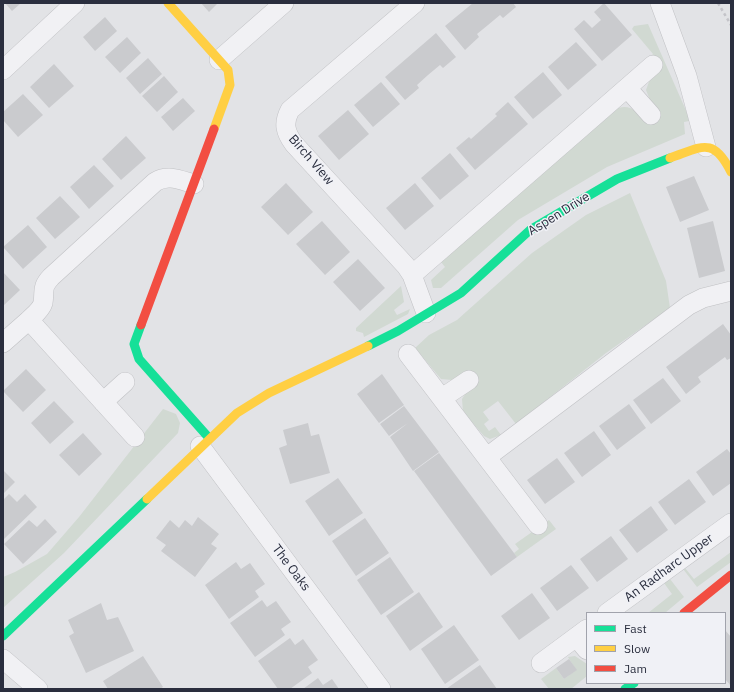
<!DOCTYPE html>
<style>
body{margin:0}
#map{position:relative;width:734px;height:692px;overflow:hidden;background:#e2e3e6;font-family:"IBM Plex Sans",sans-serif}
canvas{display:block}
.frame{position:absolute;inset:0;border:4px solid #2a2e3e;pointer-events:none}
.legend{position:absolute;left:586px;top:612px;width:140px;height:72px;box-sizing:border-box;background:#f0f1f6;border:1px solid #a1a3ac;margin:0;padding:5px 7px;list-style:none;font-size:12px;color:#2a2e3e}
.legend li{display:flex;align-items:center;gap:8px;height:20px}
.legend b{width:20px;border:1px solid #a1a3ac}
</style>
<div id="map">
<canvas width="734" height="692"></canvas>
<div class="frame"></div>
<ul class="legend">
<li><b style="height:5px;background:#16e098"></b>Fast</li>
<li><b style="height:5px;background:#ffcf43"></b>Slow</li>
<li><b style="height:5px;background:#f24e42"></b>Jam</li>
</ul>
</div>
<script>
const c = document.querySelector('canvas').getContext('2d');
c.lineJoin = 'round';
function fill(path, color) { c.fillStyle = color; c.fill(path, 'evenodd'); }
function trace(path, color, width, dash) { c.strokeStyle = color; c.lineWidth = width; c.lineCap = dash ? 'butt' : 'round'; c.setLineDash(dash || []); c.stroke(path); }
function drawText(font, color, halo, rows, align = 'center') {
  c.font = font + ' "IBM Plex Sans",sans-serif'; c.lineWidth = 3; c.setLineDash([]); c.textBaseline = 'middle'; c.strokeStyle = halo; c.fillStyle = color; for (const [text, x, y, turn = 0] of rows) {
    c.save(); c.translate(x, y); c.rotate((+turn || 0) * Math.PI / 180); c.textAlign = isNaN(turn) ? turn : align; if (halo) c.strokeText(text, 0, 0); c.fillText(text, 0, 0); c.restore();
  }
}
fill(new Path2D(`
 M648,24L688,115L689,121L684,122L685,134L607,167L518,220L441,288H433L431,280L445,267L441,262L612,111C621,106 628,105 637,112L650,100L646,90L650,79L649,58L653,54L632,29L634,26Z
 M630,193L666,281L670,308L606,353L516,424L498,401L483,412L489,420L484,424L489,431L495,427L501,435L490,439L484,436L463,412L462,399L467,391L466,373L452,380L441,379L415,348L429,335L457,320L532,253L586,215Z
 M401,286L404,302L394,310L397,315L410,309L408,314L364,337L363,333L356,331V328Z
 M163,409L176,414L180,423L178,433L64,553L3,608V577L15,572L47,554L79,517Z
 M549,520L556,529L517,557L514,553L519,549L515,544Z
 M731,552V562L697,587L683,569L685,568L694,579Z
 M670,579L684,597L665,613H648L672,594L664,583Z
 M575,656L587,664V676L571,689H549L541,679L556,668L564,679L576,670L568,657Z`), '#d1d9d2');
fill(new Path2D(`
 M5,3H21L12,11Z
 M201,3H218L209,12Z
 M473,3H513L516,7L503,18L500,15L488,25L477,34L479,37L465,50L445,26Z
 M604,3L632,35L602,61L574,29L584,20L592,28L601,20L594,12Z
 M105,17L117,31L95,51L83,37Z
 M436,33L456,57L443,68L440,65L428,75L417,85L419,88L405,100L385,77Z
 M127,37L141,53L120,73L105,57Z
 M576,42L597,65L568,90L548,67Z
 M148,58L162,74L140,94L126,78Z
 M54,64L74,86L49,108L30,87Z
 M543,72L562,95L533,119L514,97Z
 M164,76L178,92L157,112L142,96Z
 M381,82L400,104L373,127L354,105Z
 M23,94L43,115L18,137L3,120V112Z
 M183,98L195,111L173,131L161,117Z
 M508,102L528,124L475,170L456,148L469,137L471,139L497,116L495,114Z
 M348,110L369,134L339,160L318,136Z
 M126,136L146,158L121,180L102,159Z
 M450,153L469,176L440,200L421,178Z
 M94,165L114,186L89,209L70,187Z
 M694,176L709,210L680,222L666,187Z
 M286,183L313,212L288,235L261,207Z
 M415,183L434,206L405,230L386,208Z
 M60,196L80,217L55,239L36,218Z
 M322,221L350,252L325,275L296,244Z
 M713,221L725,271L699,278L687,228Z
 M28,225L47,247L23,269L3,247Z
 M358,259L385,288L360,311L333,282Z
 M3,272L20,290L3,306Z
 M723,324L731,335V358L727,360L725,357L698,377L701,382L686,394L666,367Z
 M26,369L46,390L23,412L3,391Z
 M382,374L404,405L379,423L357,394Z
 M663,378L681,401L651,424L633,400Z
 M54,401L74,422L50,444L31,423Z
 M629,404L646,428L617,450L599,426Z
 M404,406L439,452L413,471L390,437L408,423L389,436L380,424Z
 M308,423L311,436L319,434L330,473L290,484L279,448L287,445L283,430Z
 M594,431L611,455L582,477L564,453Z
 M83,433L102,454L79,476L59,455Z
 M727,449L731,454V483L713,496L696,472Z
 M439,453L517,557L491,576L414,471Z
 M557,458L575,482L545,504L527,480Z
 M3,470L15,482L3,494Z
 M338,478L363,513L329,536L305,501Z
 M689,479L706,502L675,525L658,502Z
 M9,494L17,502L25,494L37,507L3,540V500Z
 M651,506L668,530L637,553L619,530Z
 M198,517L219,534L211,544L217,548L195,577L161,551L166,545L156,538L170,520L179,528L185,520L192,526Z
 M365,518L389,553L356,576L332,541Z
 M45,519L57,532L23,564L4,544L29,520L37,527Z
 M611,536L628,559L597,582L580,559Z
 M390,557L414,592L381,615L357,580Z
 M236,562L241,569L250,563L265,584L255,591L259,597L229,619L205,585Z
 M571,565L589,588L557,611L540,588Z
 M419,592L443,627L410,651L386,616Z
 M532,593L550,618L519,640L501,616Z
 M262,600L267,607L276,601L291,622L281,629L285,635L255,657L230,623Z
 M101,603L107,620L118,617L134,651L86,673L69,636L74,633L68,620Z
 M454,625L479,660L445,684L421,649Z
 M725,630L731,637V686L725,679Z
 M290,638L295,645L303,639L318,660L308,667L312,673L290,689H278L258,661Z
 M143,656L163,687L160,689H108L103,681Z
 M569,659L577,670L564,679L556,668Z
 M480,665L497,689H446Z
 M318,678L323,685L332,679L339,689H303Z`), '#cacbce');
const street = new Path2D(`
 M660,3L687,76L706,147
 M219,60L284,3
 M3,70L75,3
 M627,88L651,115
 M412,275L406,266L294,144C285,132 283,123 290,110L415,3
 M426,313L412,275L653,65
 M3,343L29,320
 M408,354L538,525
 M442,398L469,380
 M103,402L125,382
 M135,437L29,320C34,315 41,310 43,303C45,290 41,288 51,277L155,182C168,174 180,180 194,184
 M200,446L381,689
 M487,457L689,305L703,298L731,291
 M607,613L731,523
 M577,638L587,650
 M3,659L38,689
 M541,663L587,629`);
trace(street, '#c0c1c4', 20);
trace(new Path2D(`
 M718,3L731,25`), '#c4c4c9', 2.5, [3, 3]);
trace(street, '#f1f1f4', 19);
trace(new Path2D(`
 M141,325L134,344L139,359L209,438
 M368,346L398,331L461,293L530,230L617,179L670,158
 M3,636L147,499
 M625,689L634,683`), '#16e098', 9);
trace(new Path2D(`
 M168,3L228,70L230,85L214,129
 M670,158C702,147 713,136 731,172
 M147,499L237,413L269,393L368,346`), '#ffcf43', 9);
trace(new Path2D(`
 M141,325L214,129
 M684,613L731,575`), '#f24e42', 9);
drawText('13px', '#2a2e3e', '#f0f1f6', [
 ["Birch View",311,160,49],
 ["Aspen Drive",559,214,-32],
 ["The Oaks",291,568,53],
 ["An Radharc Upper",669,568,-36]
]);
</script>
